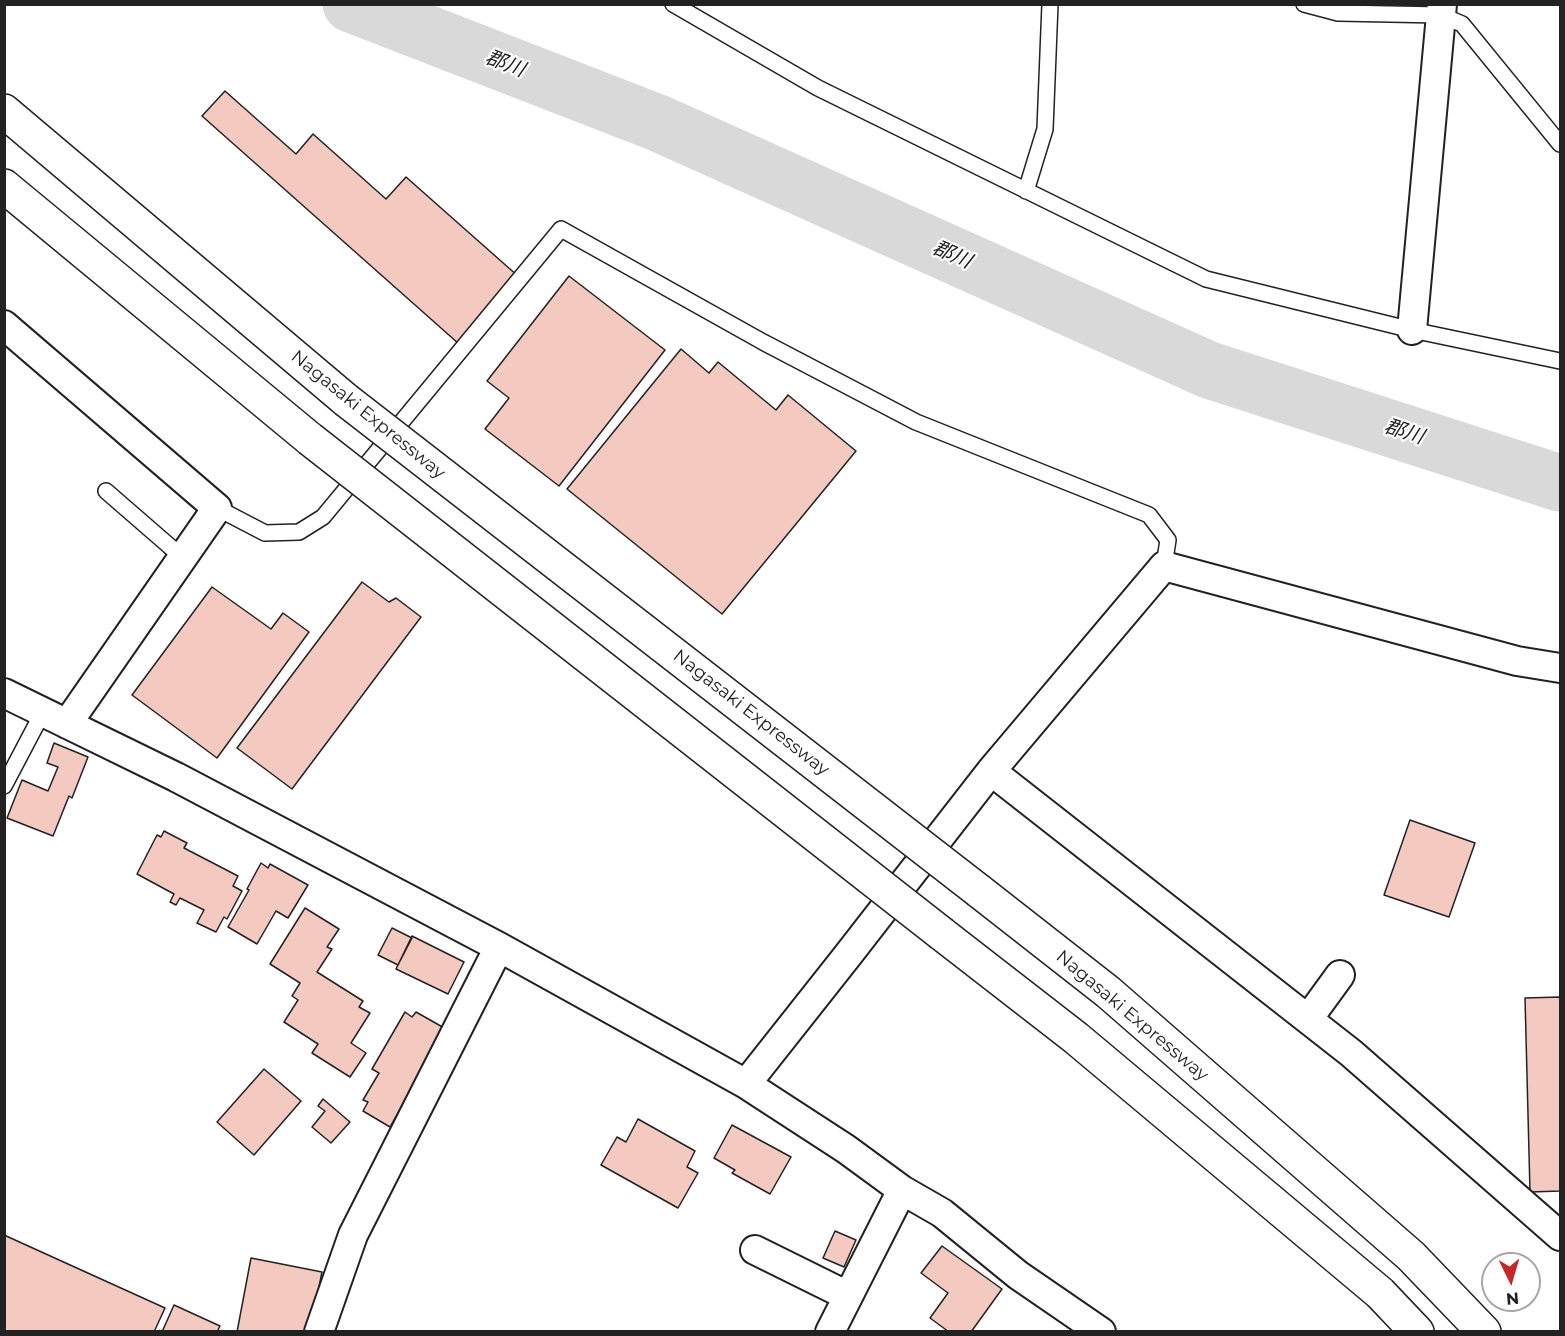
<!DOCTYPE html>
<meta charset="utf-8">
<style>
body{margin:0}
#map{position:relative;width:1565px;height:1336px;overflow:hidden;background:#fff;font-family:Montserrat,sans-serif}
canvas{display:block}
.frame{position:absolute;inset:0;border:6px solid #222;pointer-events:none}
.north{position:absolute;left:1481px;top:1252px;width:60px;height:60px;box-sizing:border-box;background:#fff;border:2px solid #a7a7a7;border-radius:50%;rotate:175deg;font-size:16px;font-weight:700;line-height:24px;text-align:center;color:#222}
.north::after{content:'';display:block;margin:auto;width:21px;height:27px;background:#c62828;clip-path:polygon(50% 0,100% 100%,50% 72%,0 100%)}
</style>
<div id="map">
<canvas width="1565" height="1336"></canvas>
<div class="frame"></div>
<div class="north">N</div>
</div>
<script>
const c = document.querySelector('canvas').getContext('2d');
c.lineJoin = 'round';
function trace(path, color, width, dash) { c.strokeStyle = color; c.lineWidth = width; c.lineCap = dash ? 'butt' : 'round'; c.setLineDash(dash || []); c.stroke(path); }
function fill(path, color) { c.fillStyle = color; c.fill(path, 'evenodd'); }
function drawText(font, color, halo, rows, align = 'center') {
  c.font = font + ' Montserrat,"Noto Sans JP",sans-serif'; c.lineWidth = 4.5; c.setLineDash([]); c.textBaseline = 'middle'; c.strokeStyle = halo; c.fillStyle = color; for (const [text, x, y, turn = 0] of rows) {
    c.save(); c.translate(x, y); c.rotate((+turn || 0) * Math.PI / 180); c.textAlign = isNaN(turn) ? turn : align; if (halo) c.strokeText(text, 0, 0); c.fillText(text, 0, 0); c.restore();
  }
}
trace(new Path2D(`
 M351,4L658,123L1209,370L1560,483`), '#d9d9d9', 57);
const building = new Path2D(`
 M225,91L296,154L313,134L386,199L406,177L519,277L459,344L202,116Z
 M569,276L665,350L559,486L485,429L509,398L487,381Z
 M681,349L709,373L718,362L776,410L788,395L856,451L722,614L567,489Z
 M362,582L389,602L396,598L421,617L292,789L237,748Z
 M212,587L271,629L283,613L309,632L217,758L132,695Z
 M54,743L88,757L72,798L69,796L53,836L7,818L22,780L48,791L58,767L47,763Z
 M1410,820L1475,843L1449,917L1384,895Z
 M164,831L187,843L184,848L238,876L233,886L242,891L227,919L224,917L216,932L197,923L204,910L180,898L176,905L170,902L174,894L137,874L157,835L161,837Z
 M261,863L268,868L270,864L308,885L288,918L276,911L257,944L228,927L249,890L247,889Z
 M305,908L339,929L327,947L332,949L317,972L363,1001L359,1007L370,1013L351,1043L366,1053L350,1077L312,1053L318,1044L284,1022L298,1000L292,996L300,983L270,964Z
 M392,928L412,938L398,965L378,955Z
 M412,936L464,962L448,994L396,969Z
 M1560,997V1191L1530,1192L1525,998Z
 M405,1012L412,1017L416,1012L446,1029L390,1127L363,1111L368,1102L363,1100L379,1073L372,1069Z
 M264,1069L301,1101L254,1155L217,1122Z
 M323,1099L350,1122L331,1143L312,1127L325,1111L318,1106Z
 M638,1119L695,1151L687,1167L698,1173L678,1208L601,1165L617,1137L626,1142Z
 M732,1125L791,1157L770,1194L732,1173L735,1170L714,1158Z
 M835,1231L856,1240L844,1267L823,1258Z
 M4,1235L165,1308L154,1332H4Z
 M942,1246L1002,1289L971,1332H949L930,1318L948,1293L921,1273Z
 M251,1258L322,1272L310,1332H237Z
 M174,1305L220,1326L217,1332H162Z`);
fill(building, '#f3c9c0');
trace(building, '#222', 1.5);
const service = new Path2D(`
 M673,4L818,88L1206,279L1412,330L1560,361
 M1304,4L1338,13L1441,15L1462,24L1560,144
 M1026,191L1045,129L1050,4
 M106,491L182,557
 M217,508L265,533L299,532L323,517L561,229L763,342L916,422L1149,515L1168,540L1164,566
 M4,786L44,710`);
const minor = new Path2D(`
 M4,325L217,508L67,724
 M1412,330L1442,4
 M4,693L176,777L499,947L746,1084L846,1149L902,1190L942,1213L1018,1275L1101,1332
 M991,771L1351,1053L1560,1236
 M1308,1019L1340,975
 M746,1084L848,955L991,771L1164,566L1517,661L1560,668
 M755,1250L848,1296
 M319,1332L353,1235L499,947
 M830,1332L902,1190`);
const motorway = new Path2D(`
 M4,111L346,400
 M4,186L310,439
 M979,891L1108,992L1411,1256L1484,1332
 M942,934L1076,1038L1380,1293L1417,1332`);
trace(service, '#222', 18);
trace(minor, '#222', 32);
trace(motorway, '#222', 36);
trace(service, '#fff', 15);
trace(minor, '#fff', 28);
trace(motorway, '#fff', 33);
const motorwayBridge = new Path2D(`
 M346,400L979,891
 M310,439L942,934`);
trace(motorwayBridge, '#222', 36, []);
trace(motorwayBridge, '#fff', 33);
drawText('18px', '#222', '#fff', [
 ["Nagasaki Expressway",368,415,39],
 ["Nagasaki Expressway",751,713,38],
 ["Nagasaki Expressway",1132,1016,40]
]);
drawText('italic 20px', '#222', '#fff', [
 ["郡川",505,64,21],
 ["郡川",952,255,24],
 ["郡川",1404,432,18]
]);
</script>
